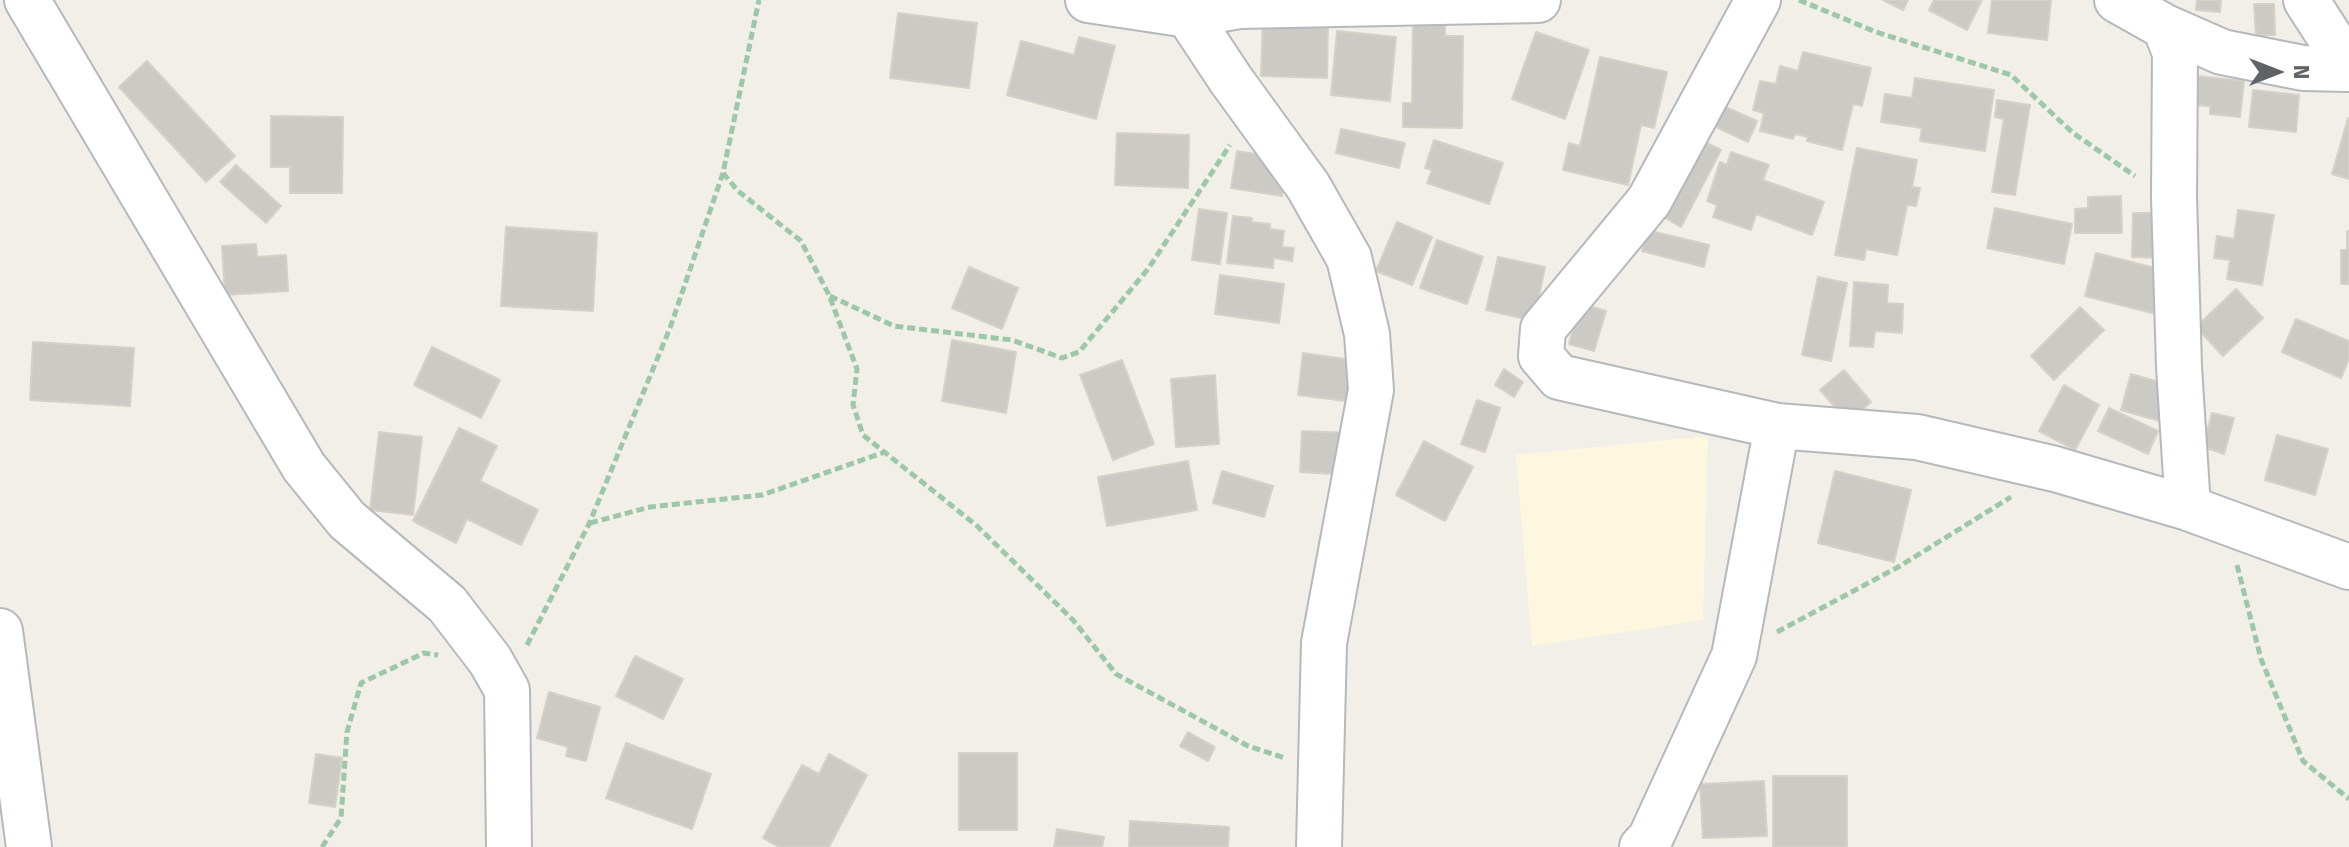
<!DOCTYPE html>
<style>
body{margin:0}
#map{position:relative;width:2349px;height:847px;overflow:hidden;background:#f1efe8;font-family:"Fira Sans",sans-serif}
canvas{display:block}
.north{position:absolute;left:2237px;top:32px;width:80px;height:80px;-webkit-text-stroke:6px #fff;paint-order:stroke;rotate:90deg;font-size:22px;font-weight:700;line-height:32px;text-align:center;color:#5f6368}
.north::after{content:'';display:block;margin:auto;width:28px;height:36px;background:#5f6368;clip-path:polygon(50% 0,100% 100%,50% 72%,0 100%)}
</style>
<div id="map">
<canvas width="2349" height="847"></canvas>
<div class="north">N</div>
</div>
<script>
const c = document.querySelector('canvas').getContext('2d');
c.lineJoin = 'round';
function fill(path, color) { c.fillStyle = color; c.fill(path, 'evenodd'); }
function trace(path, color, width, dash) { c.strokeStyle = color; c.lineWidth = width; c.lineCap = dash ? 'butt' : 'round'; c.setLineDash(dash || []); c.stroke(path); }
fill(new Path2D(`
 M1708,436L1703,620L1532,646L1516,455Z`), '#fef7e0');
const building = new Path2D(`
 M1883,0H1908L1903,10Z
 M1934,0H1982L1967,30L1929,10Z
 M1992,0H2051L2047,40L1988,33Z
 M2197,0H2221L2220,12L2196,10Z
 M2254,4H2274L2275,35H2256Z
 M898,13L977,23L969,88L890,78Z
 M1263,16L1328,18L1327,78L1261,76Z
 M1413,18H1445V36H1463L1462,128L1403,127V103H1412Z
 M1337,31L1396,37L1390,101L1331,95Z
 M1536,32L1589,50L1565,119L1512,99Z
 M1079,37L1115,46L1096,119L1007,95L1021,41L1074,55Z
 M1803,52L1871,68L1862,106L1853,104L1842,150L1807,141L1808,137L1795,134L1793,139L1760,131L1764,113L1753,110L1760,81L1776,84L1780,66L1798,71Z
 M1600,57L1667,72L1654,128L1641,125L1628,185L1563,170L1569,143L1580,146Z
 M147,61L235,156L206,182L119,87Z
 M2197,76L2244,81L2240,117L2210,114V106L2194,105Z
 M1915,78L1994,90L1985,151L1920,141L1922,128L1881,122L1885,94L1912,98Z
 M2253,90L2299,95L2296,132L2249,127Z
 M1997,100L2030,105L2015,195L1992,192L2004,119L1995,117Z
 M1721,105L1757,121L1748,142L1712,125Z
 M271,116L343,117L342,193H290V167H271Z
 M2348,118H2349V179L2332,174Z
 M1341,129L1405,143L1399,168L1336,153Z
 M1117,133L1189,135L1188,188L1115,185Z
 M1695,137L1721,150L1681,227L1656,213Z
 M1434,140L1503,163L1489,204L1427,183L1432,170L1425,168Z
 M1857,148L1917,160L1912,187L1920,188L1916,206L1907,205L1897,255L1866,249L1864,260L1835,255Z
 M1237,151L1287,159L1282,196L1231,188Z
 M1731,152L1769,165L1763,180L1824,202L1812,235L1756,214L1751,230L1713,217L1717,205L1707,201L1720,162L1727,165Z
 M236,165L281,206L266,223L220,182Z
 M2121,196L2122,233H2075V209L2088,208V197Z
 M1995,208L2072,224L2064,264L1987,248Z
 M1199,209L1227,213L1220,264L1192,260Z
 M2238,210L2274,215L2262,285L2227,279L2230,260L2214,258L2217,236L2234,239Z
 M2133,213H2165L2164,258L2132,257Z
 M1233,216L1252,218L1251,222L1270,224V229L1284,231L1282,247L1294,248L1292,261L1274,258L1273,268L1227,263Z
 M1397,222L1432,237L1412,285L1376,271Z
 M506,227L597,233L593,311L501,306Z
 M1647,230L1709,245L1704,267L1642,251Z
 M2347,231H2349V284H2341V250H2347Z
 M1437,240L1483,257L1467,304L1420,288Z
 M256,244L257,257L286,255L288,291L225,295L222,246Z
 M2096,253L2167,271L2156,314L2085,296Z
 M1498,257L1545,267L1534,321L1486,310Z
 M969,267L1018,288L1002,329L952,308Z
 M1220,275L1284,284L1279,323L1215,314Z
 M1818,277L1847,283L1831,361L1802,355Z
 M1854,282L1888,285L1887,303L1903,304L1902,333L1875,331L1873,347L1850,346Z
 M2236,289L2263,318L2223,356L2196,327Z
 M1580,303L1606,311L1594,351L1569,344Z
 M2080,307L2104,330L2054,380L2031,356Z
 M2296,319L2349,341V359L2341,378L2282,352Z
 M952,340L1016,352L1006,413L942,401Z
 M33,342L134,348L130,406L30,400Z
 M432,347L500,380L481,418L414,385Z
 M1303,353L1359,361L1354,402L1298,395Z
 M1122,360L1154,444L1113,460L1080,375Z
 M1504,369L1523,382L1514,397L1495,385Z
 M1844,370L1871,402L1848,422L1820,390Z
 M2131,374L2173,386L2163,422L2121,410Z
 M1215,375L1219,444L1176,447L1171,379Z
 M2064,385L2099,405L2075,450L2039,431Z
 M1477,400L1500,408L1485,452L1461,444Z
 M2109,408L2158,431L2148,454L2098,431Z
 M2212,413L2234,418L2224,454L2203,447Z
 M459,428L497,446L480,481L538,510L521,545L467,519L456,543L413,521Z
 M1302,431L1350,433L1349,475L1300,472Z
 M379,432L422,437L413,515L370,510Z
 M2277,435L2328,449L2315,495L2265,480Z
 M1424,441L1473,467L1445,521L1396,495Z
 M1188,461L1197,510L1107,526L1098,477Z
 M1222,471L1273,486L1264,517L1213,503Z
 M1835,471L1911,490L1894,562L1818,543Z
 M635,656L683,679L663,719L616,696Z
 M549,692L600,707L586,761L566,756L568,747L537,738Z
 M1188,732L1215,747L1208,761L1180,746Z
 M626,743L711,774L692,829L606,798Z
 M959,753H1017V830H959Z
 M316,754L342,758L335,807L309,803Z
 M829,754L867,775L829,847H779L763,838L802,765L819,774Z
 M1773,776H1847V847H1773Z
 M1764,781L1767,836L1703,838L1700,784Z
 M1130,821L1229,827L1228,847H1129Z
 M1057,829L1104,837L1102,847H1054Z`);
fill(building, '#cccac5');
trace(building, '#d6d1c6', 2);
const minor = new Path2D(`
 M27,0L304,467L347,520L447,604L490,660L507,690L509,847
 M1088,0L1188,15L1239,6L1538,0
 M1758,0L1649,201L1543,329L1541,356L1559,377L1777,426L1917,437L2055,469L2188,508L2349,567
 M2117,0L2165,27L2175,53L2174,197L2179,367L2188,508
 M2306,0L2349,67
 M1188,15L1231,80L1308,186L1349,258L1367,334L1371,390L1324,643L1319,847
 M2165,27L2222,52L2303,68L2349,69
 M0,631L29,847
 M1642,847L1650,839L1734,656L1777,426`);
trace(minor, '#b5b8bc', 48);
trace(new Path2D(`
 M1799,0L1876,32L2011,75L2073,133L2135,176
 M723,173L738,191L801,241L829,295L857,369L853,405L863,435L976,525L1073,620L1116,674L1248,746L1285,758
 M830,296L894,326L1012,340L1062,358L1079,352L1148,269L1230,145
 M590,523L650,507L762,495L885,452
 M2237,565L2261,659L2303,761L2349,799
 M1777,632L1900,566L2011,497
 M527,645L589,524L670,328L723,173L759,0
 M322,847L341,818L347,732L361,683L424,653L438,655`), '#9cc7a9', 5, [8, 4]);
trace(minor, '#fff', 44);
</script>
